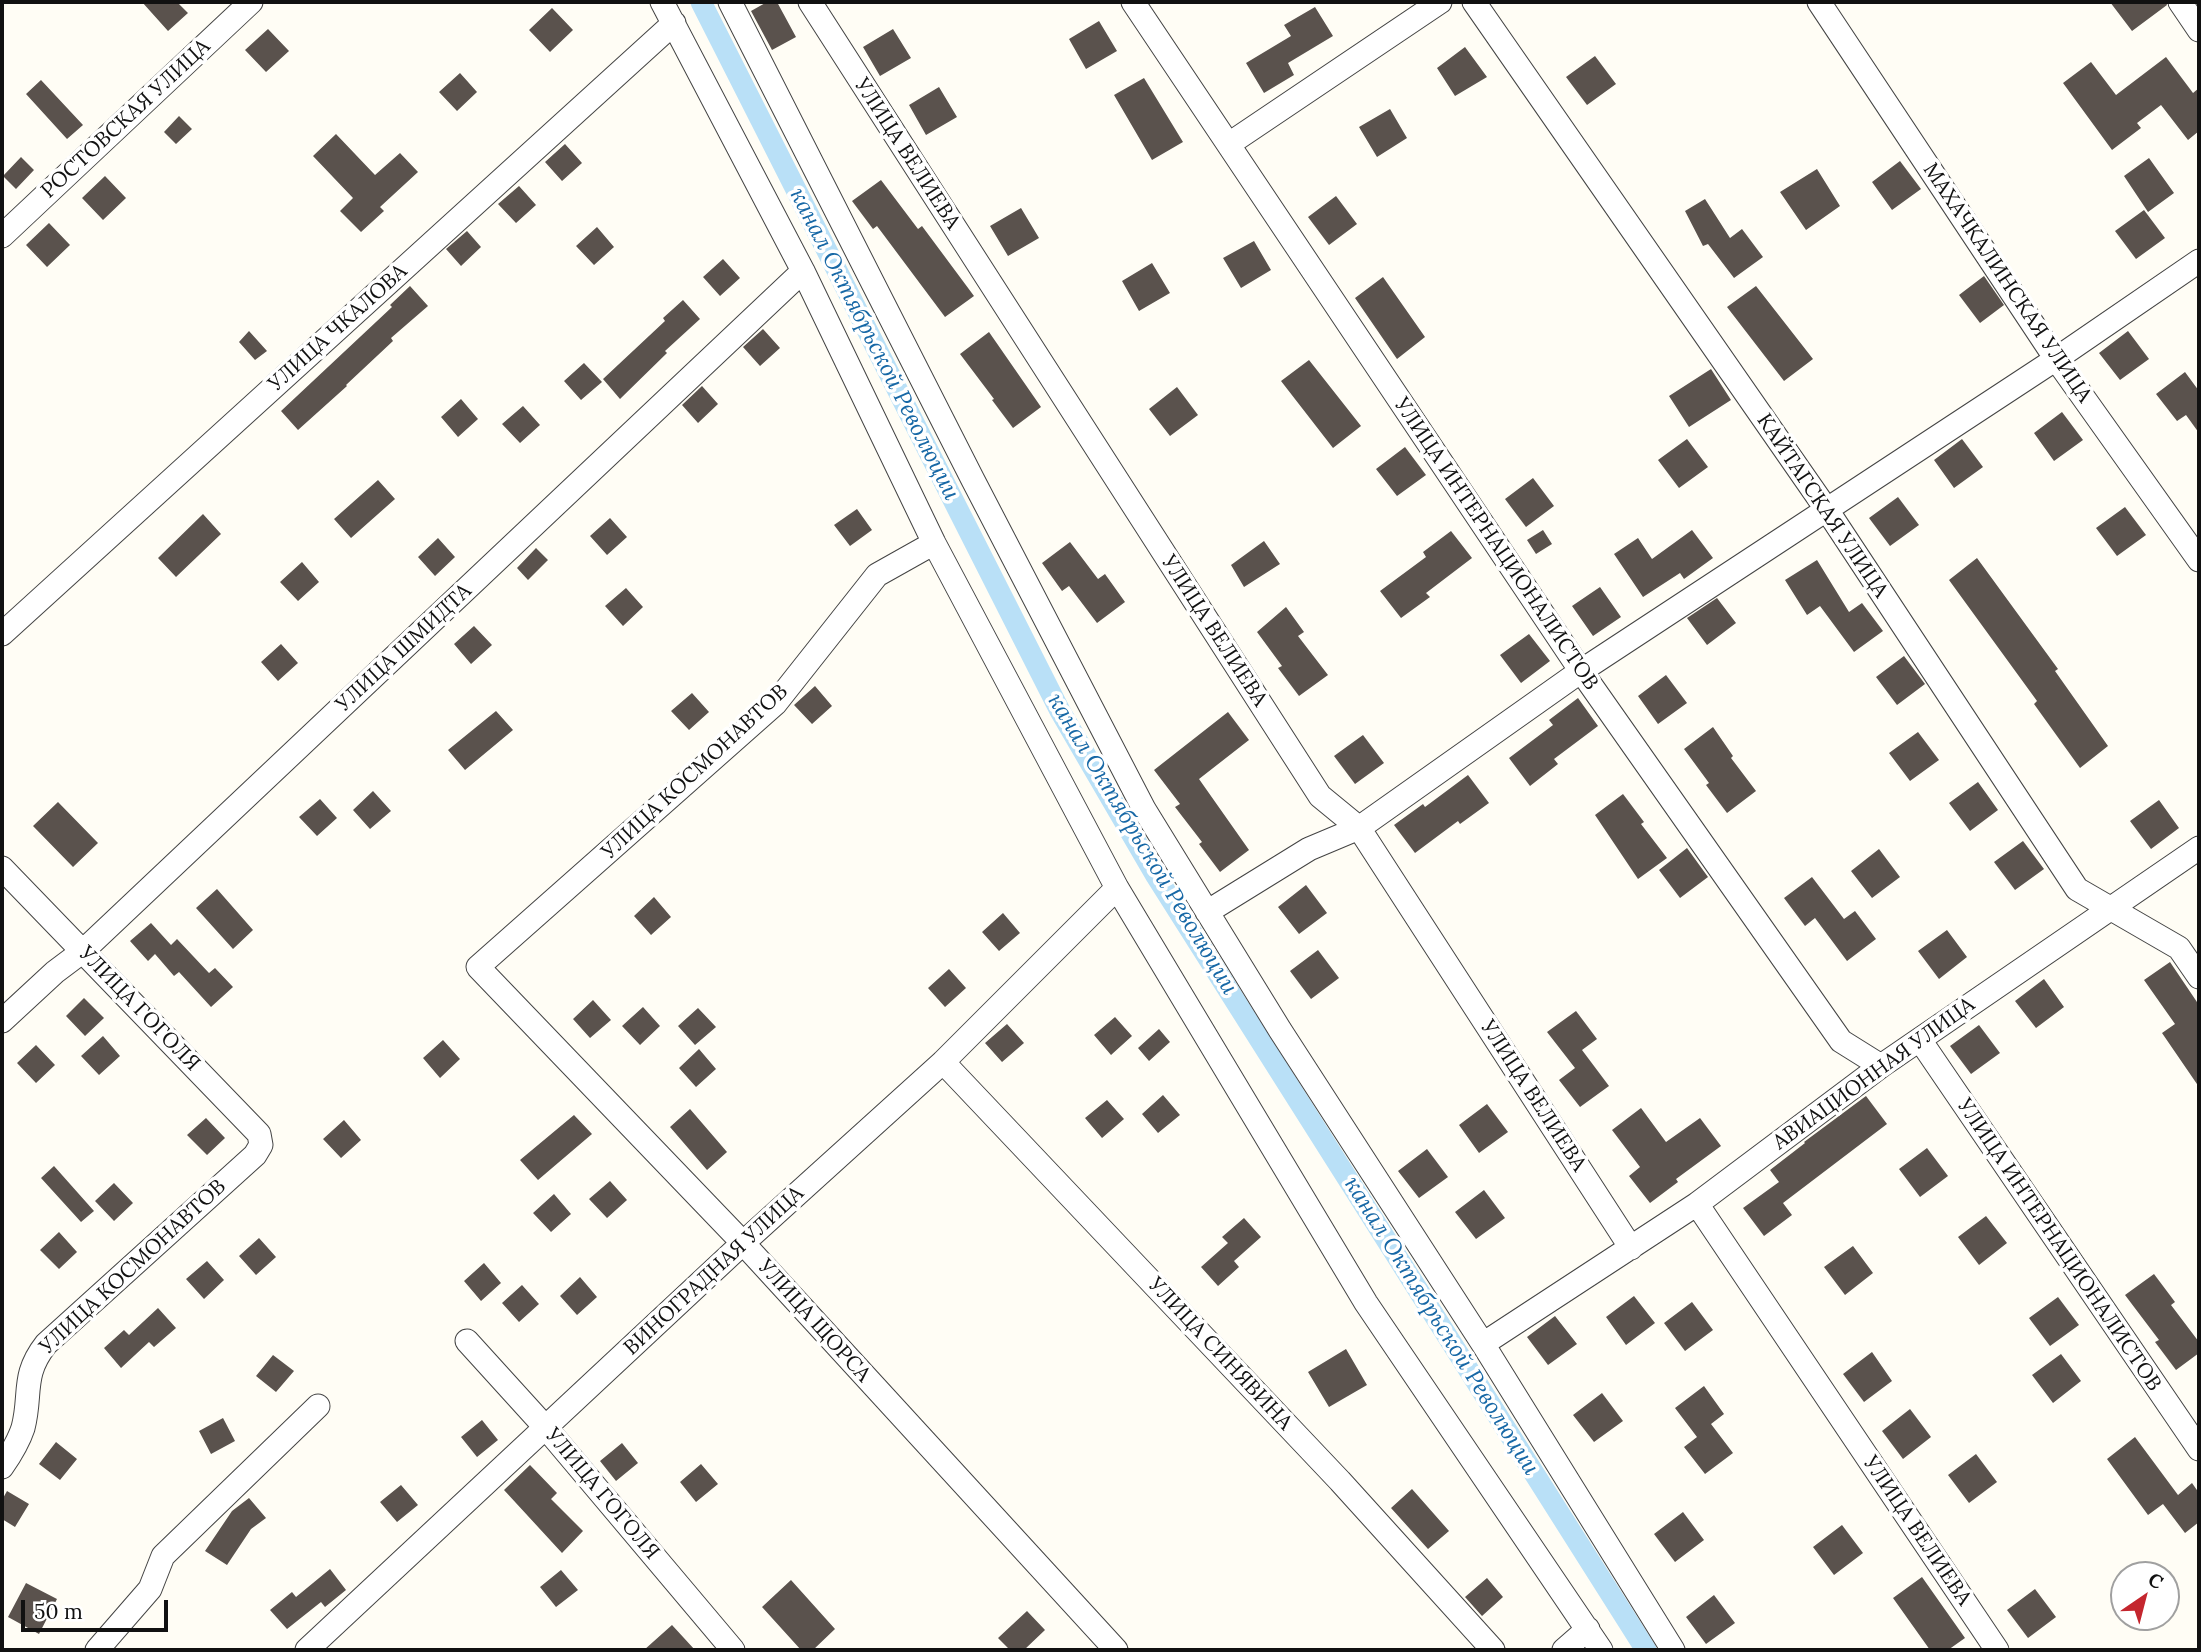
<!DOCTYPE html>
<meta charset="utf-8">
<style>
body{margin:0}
#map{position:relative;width:2201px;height:1652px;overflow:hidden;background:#fffdf5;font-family:Lora,serif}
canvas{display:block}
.frame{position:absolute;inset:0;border:4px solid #111;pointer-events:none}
.north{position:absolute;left:2110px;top:1561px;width:70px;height:70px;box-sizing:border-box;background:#fff;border:2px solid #a0a0a0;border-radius:50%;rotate:35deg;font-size:19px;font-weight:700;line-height:28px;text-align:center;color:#111}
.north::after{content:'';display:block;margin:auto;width:24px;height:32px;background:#c4262e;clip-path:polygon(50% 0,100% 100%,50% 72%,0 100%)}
.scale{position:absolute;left:21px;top:1600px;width:147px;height:32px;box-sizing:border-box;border:4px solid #111;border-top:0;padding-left:9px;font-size:21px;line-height:24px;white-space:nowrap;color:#111;-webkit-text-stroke:5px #fff;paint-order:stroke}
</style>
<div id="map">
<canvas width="2201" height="1652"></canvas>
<div class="frame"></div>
<div class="north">С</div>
<div class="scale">50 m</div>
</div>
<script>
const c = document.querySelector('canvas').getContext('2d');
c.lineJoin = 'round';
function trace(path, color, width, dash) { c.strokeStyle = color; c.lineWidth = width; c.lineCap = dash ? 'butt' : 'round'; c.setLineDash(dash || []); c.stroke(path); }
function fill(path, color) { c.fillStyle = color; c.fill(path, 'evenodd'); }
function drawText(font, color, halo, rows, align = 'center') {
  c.font = font + ' Lora,serif'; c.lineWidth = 7; c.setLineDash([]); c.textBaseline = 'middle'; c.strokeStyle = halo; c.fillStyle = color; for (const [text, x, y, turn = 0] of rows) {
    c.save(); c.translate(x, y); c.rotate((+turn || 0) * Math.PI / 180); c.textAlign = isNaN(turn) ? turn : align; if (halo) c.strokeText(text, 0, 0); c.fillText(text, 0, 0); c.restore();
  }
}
trace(new Path2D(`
 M701,2L1060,711L1156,876L1646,1650`), '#b9e0f7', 21);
fill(new Path2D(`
 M142,2H177L188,13L168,31Z
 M767,2H777L796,37L772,50L751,11Z
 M2110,2H2166L2167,5L2132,31Z
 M1315,7L1333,36L1288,63L1294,75L1264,93L1246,63L1291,36L1284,25Z
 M552,8L573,30L550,52L529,30Z
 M1099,21L1117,51L1086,69L1069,39Z
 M268,29L289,51L266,72L245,50Z
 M893,29L911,58L880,76L863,47Z
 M1465,47L1487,77L1455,96L1437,68Z
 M1595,56L1616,84L1587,105L1566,77Z
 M2166,57L2193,93L2199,88V131L2188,140L2161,105L2137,123L2141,128L2112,150L2063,83L2091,62L2116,95Z
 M460,73L477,92L457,111L439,92Z
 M1144,78L1183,142L1152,160L1114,95Z
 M41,80L83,125L67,139L26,94Z
 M939,87L957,117L926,135L909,105Z
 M1390,109L1407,138L1377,157L1359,127Z
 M179,116L192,129L176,144L164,132Z
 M336,134L375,175L400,153L418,172L380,207L384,211L361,232L340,211L353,198L313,156Z
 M565,144L582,163L562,181L545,162Z
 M21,157L34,170L16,189L3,176Z
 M2149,158L2174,193L2148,212L2124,176Z
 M1900,161L1921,189L1892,210L1872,182Z
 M1817,169L1840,206L1806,230L1780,192Z
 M105,176L126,198L103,220L82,198Z
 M881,180L918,229L922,226L974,296L945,317L877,226L873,229L852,201Z
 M519,186L536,205L516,223L498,204Z
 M1336,196L1357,224L1329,245L1308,217Z
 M1705,199L1730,238L1742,229L1763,257L1734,278L1708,244L1703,246L1685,211Z
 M1021,208L1039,238L1008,256L990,226Z
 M2144,210L2165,238L2136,259L2115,231Z
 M49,223L70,245L47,267L26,245Z
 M597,227L614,247L594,265L576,246Z
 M467,231L481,247L461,266L446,249Z
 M1254,241L1271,270L1241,288L1223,258Z
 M723,259L740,278L720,296L703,277Z
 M1152,263L1170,293L1139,311L1122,281Z
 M1984,276L2004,305L1980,323L1959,295Z
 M1383,277L1425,337L1397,359L1355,298Z
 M410,286L428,306L391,338L393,341L346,385L347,386L298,430L281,411L392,307L390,305Z
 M1756,286L1813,359L1784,381L1727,307Z
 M683,300L700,319L665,351L667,353L620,399L603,379L665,321L663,318Z
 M763,329L780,348L760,366L743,347Z
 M249,331L267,351L255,360L239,342Z
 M2128,331L2149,359L2120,380L2099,353Z
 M989,332L1041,407L1013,428L992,400L994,399L960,354Z
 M1309,360L1361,426L1333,448L1281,381Z
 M584,363L602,382L581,400L564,381Z
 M1711,369L1731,400L1689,427L1669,396Z
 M2185,372L2199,391V433L2186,415L2177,421L2156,394Z
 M702,386L718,404L698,423L682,405Z
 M1177,387L1198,415L1170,436L1149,409Z
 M461,399L478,419L458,437L441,417Z
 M523,406L540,425L520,443L502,424Z
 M2062,412L2083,440L2054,461L2034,433Z
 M1687,439L1708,467L1679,488L1658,460Z
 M1962,439L1983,467L1954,488L1934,460Z
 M1405,447L1426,475L1397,496L1376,469Z
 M1533,478L1554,506L1526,527L1505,499Z
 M378,480L395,499L351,538L334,519Z
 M1898,497L1919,525L1890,546L1869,518Z
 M2125,507L2146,535L2117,556L2096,528Z
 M857,509L872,530L850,546L834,525Z
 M203,514L221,534L176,577L158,558Z
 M610,518L627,537L607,555L590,536Z
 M1543,530L1552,544L1536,554L1527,540Z
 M1692,530L1713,558L1684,579L1680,573L1643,597L1614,554L1638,538L1652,559Z
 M1451,531L1472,558L1426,593L1430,597L1401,618L1380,591L1426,557L1423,552Z
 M438,538L455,557L435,576L418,557Z
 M1264,541L1280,564L1244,587L1231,565Z
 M1070,542L1098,579L1105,574L1125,602L1097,623L1069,586L1062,591L1042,563Z
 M536,548L548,560L528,580L517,568Z
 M1977,558L2058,669L2055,671L2108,746L2080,768L2034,704L2037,701L1949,580Z
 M1817,560L1849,612L1862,603L1883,631L1854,652L1820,606L1807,615L1785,580Z
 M302,562L319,582L298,601L280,582Z
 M1600,587L1621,617L1593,636L1572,606Z
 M626,588L643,607L623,626L605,606Z
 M1717,598L1736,623L1707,645L1687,618Z
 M1286,607L1304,632L1298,636L1328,675L1299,696L1278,668L1282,666L1257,632Z
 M474,626L492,645L471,664L454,644Z
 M1529,634L1550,661L1521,683L1500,655Z
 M281,644L298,663L278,681L261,662Z
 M1904,656L1925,684L1897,705L1876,677Z
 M1666,675L1687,703L1658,724L1638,696Z
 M815,686L832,706L812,724L794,705Z
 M692,693L709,712L689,730L671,711Z
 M1578,698L1598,726L1554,759L1558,764L1530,786L1509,758L1553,725L1549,720Z
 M496,711L513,730L465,770L448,750Z
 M1228,712L1249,740L1199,779L1249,850L1220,872L1199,844L1202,842L1175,807L1180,804L1154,770Z
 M1713,727L1733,756L1731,758L1756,791L1727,813L1706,785L1709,783L1684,749Z
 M1918,732L1939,760L1910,781L1889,753Z
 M1363,735L1384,763L1355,784L1334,756Z
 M1468,775L1489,803L1460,824L1458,821L1415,853L1394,825L1423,804L1425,807Z
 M1978,782L1998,810L1970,831L1949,803Z
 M373,791L391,811L370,829L353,810Z
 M1623,794L1644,822L1641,824L1667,858L1638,879L1595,815Z
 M320,799L337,818L317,836L299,817Z
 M2159,800L2179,828L2151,849L2130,821Z
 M58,802L98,843L73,867L33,826Z
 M2023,841L2044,869L2015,890L1994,862Z
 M1687,848L1708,877L1680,898L1659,870Z
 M1879,849L1900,877L1872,898L1851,871Z
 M1812,877L1844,919L1855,911L1876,939L1847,961L1815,918L1805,926L1784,898Z
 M1306,885L1327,913L1299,934L1278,907Z
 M217,889L253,930L233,949L196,908Z
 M654,897L671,917L651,935L634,916Z
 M1003,913L1020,933L999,951L982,932Z
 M151,923L171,945L177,939L209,973L215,968L233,987L211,1007L179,972L174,976L155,954L148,961L130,941Z
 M1947,930L1967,957L1939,979L1918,951Z
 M1318,950L1339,978L1311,999L1290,971Z
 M2170,962L2199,1005V1087L2162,1033L2175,1024L2144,980Z
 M949,969L966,988L945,1007L928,988Z
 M2044,979L2064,1007L2036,1028L2015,1001Z
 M84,998L104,1018L85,1036L66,1016Z
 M593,1000L611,1020L590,1038L573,1019Z
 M643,1007L660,1026L640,1045L622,1026Z
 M698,1008L716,1027L695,1045L678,1026Z
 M1576,1011L1597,1039L1582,1050L1609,1086L1580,1107L1559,1080L1575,1068L1547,1032Z
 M1115,1017L1132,1036L1111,1055L1094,1035Z
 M1007,1024L1024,1043L1002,1062L985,1043Z
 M1979,1025L2000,1053L1971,1074L1950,1046Z
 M1159,1029L1170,1042L1149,1061L1138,1048Z
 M103,1036L120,1056L99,1075L81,1056Z
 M443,1040L460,1059L440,1078L423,1058Z
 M36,1045L55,1065L36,1083L17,1063Z
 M699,1049L716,1069L696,1087L679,1068Z
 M1163,1095L1180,1115L1158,1133L1142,1114Z
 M1866,1096L1887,1124L1783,1203L1792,1215L1764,1236L1743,1208L1779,1182L1770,1170L1805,1143L1804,1142Z
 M1107,1100L1124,1119L1102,1138L1085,1118Z
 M1487,1104L1508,1132L1479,1153L1459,1125Z
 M1641,1108L1666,1142L1700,1118L1721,1146L1676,1179L1678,1182L1650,1203L1629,1176L1640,1167L1612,1130Z
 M690,1109L727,1152L707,1170L670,1127Z
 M574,1115L592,1134L538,1180L520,1160Z
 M206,1118L225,1138L207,1155L187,1135Z
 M344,1120L361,1140L341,1158L323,1139Z
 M1927,1148L1948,1176L1920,1197L1899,1169Z
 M1427,1149L1448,1177L1419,1198L1398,1171Z
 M54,1166L94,1211L81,1222L41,1178Z
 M610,1181L627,1200L607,1218L589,1199Z
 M114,1183L133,1203L114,1221L95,1201Z
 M1484,1190L1505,1218L1476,1239L1455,1212Z
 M554,1194L571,1214L551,1232L533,1213Z
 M1986,1216L2007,1243L1979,1265L1958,1237Z
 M1244,1218L1261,1237L1234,1261L1239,1267L1218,1286L1201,1267L1228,1243L1222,1237Z
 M59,1232L77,1252L59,1269L40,1250Z
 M259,1238L276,1257L256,1275L239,1256Z
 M1853,1246L1873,1273L1845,1295L1824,1267Z
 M207,1261L224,1280L204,1299L186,1279Z
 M484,1263L501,1283L481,1301L464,1281Z
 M2154,1274L2175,1302L2171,1305L2199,1342V1353L2176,1370L2155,1342L2159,1340L2125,1295Z
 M580,1277L597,1297L577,1315L560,1296Z
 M522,1285L539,1304L519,1322L502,1303Z
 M1634,1296L1655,1323L1626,1345L1606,1317Z
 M2058,1297L2079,1325L2050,1346L2029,1318Z
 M1692,1302L1713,1330L1685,1351L1664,1323Z
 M158,1308L176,1328L154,1347L149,1342L121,1368L104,1348L124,1330L129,1335Z
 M1555,1316L1577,1344L1548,1365L1527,1337Z
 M1346,1349L1367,1385L1329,1407L1308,1372Z
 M1872,1352L1892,1381L1864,1402L1843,1374Z
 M2061,1354L2081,1381L2053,1403L2032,1375Z
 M273,1355L294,1371L276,1392L256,1376Z
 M1704,1386L1724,1414L1711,1424L1733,1453L1705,1474L1684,1447L1697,1437L1675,1408Z
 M1602,1393L1623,1421L1594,1442L1573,1415Z
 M1910,1409L1931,1437L1903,1459L1882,1431Z
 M223,1418L235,1441L211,1454L199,1431Z
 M482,1420L498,1440L477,1457L461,1437Z
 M2135,1437L2178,1495L2192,1483L2199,1493V1522L2185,1533L2163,1504L2148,1515L2107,1459Z
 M56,1442L77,1459L60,1480L39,1464Z
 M622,1443L638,1463L616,1481L600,1461Z
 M1976,1454L1997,1482L1969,1503L1948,1475Z
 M701,1464L718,1484L696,1502L680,1482Z
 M530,1465L557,1493L551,1499L583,1531L562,1553L504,1490Z
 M401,1485L418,1505L397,1522L380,1502Z
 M1412,1489L1449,1531L1428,1549L1391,1508Z
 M7,1491L29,1504L15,1527L2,1519V1500Z
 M249,1498L266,1518L251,1529L227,1565L205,1551L232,1511Z
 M1683,1512L1704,1540L1675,1562L1654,1534Z
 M1842,1525L1863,1553L1834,1575L1813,1547Z
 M330,1569L346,1590L325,1607L321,1602L287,1629L270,1610L292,1592L296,1597Z
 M561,1570L578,1590L556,1607L540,1587Z
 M1922,1577L1965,1638L1948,1650H1930L1893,1598Z
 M1487,1578L1503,1597L1482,1616L1465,1597Z
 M791,1580L835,1629L813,1650H801L762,1607Z
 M26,1583L57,1599L39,1634L8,1617Z
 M2035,1589L2056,1617L2028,1638L2007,1610Z
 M1714,1595L1735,1623L1706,1644L1686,1617Z
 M1027,1611L1045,1630L1024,1650H1010L998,1638Z
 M672,1625L695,1650H644Z`), '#5a524d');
const minor = new Path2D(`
 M662,2L803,271L934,543L1117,888L1366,1303L1601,1650
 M730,2L973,480L1144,809L1280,1030L1483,1344
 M810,2L1320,796L1359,828L1631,1248
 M1133,2L1581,671L1841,1041L1881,1066
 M1474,2L1827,510L2077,889L2179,948L2199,977
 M1819,2L2056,359L2199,560
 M2180,2L2199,30
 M1229,144L1440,2
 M2,236L251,2
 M934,543L877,575L775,704L478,967L743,1243L1116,1650
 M2,634L674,23
 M2,868L259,1134L261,1145L255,1155L46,1344C21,1376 32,1394 23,1428C18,1443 11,1454 2,1467
 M1207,912L1309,849L1359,828L1581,671L2056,359L2199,261
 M2,1021L55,972L83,951L803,271
 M1920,1040L2199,1449
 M943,1062L1340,1481L1493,1650
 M1697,1204L1997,1650
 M467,1341L546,1428L733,1650
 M97,1650L150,1589L163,1556L318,1406
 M307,1650L743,1243L943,1062L1117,888
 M1564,1650L1588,1629
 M1673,1650L1483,1344L1697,1204L1881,1066L2199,848`);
trace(minor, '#444', 25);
trace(minor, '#fff', 23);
drawText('21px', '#111', '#fff', [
 ["РОСТОВСКАЯ УЛИЦА",126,119,-43],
 ["УЛИЦА ВЕЛИЕВА",907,154,57],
 ["МАХАЧКАЛИНСКАЯ УЛИЦА",2007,283,56],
 ["УЛИЦА ЧКАЛОВА",338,328,-42],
 ["КАЙТАГСКАЯ УЛИЦА",1822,506,56],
 ["УЛИЦА ИНТЕРНАЦИОНАЛИСТОВ",1496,544,56],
 ["УЛИЦА ВЕЛИЕВА",1214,631,57],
 ["УЛИЦА ШМИДТА",404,648,-43],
 ["УЛИЦА КОСМОНАВТОВ",695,772,-43],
 ["УЛИЦА ГОГОЛЯ",139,1009,46],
 ["АВИАЦИОННАЯ УЛИЦА",1874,1074,-36],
 ["УЛИЦА ВЕЛИЕВА",1533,1096,57],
 ["УЛИЦА ИНТЕРНАЦИОНАЛИСТОВ",2059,1245,56],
 ["УЛИЦА КОСМОНАВТОВ",133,1267,-43],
 ["ВИНОГРАДНАЯ УЛИЦА",714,1271,-43],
 ["УЛИЦА ЩОРСА",814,1321,48],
 ["УЛИЦА СИНЯВИНА",1220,1354,47],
 ["УЛИЦА ГОГОЛЯ",602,1494,50],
 ["УЛИЦА ВЕЛИЕВА",1917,1531,56]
]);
drawText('italic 23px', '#1768a6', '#fff', [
 ["канал Октябрьской Революции",874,344,63],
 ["канал Октябрьской Революции",1142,844,59],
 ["канал Октябрьской Революции",1441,1326,58]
]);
</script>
